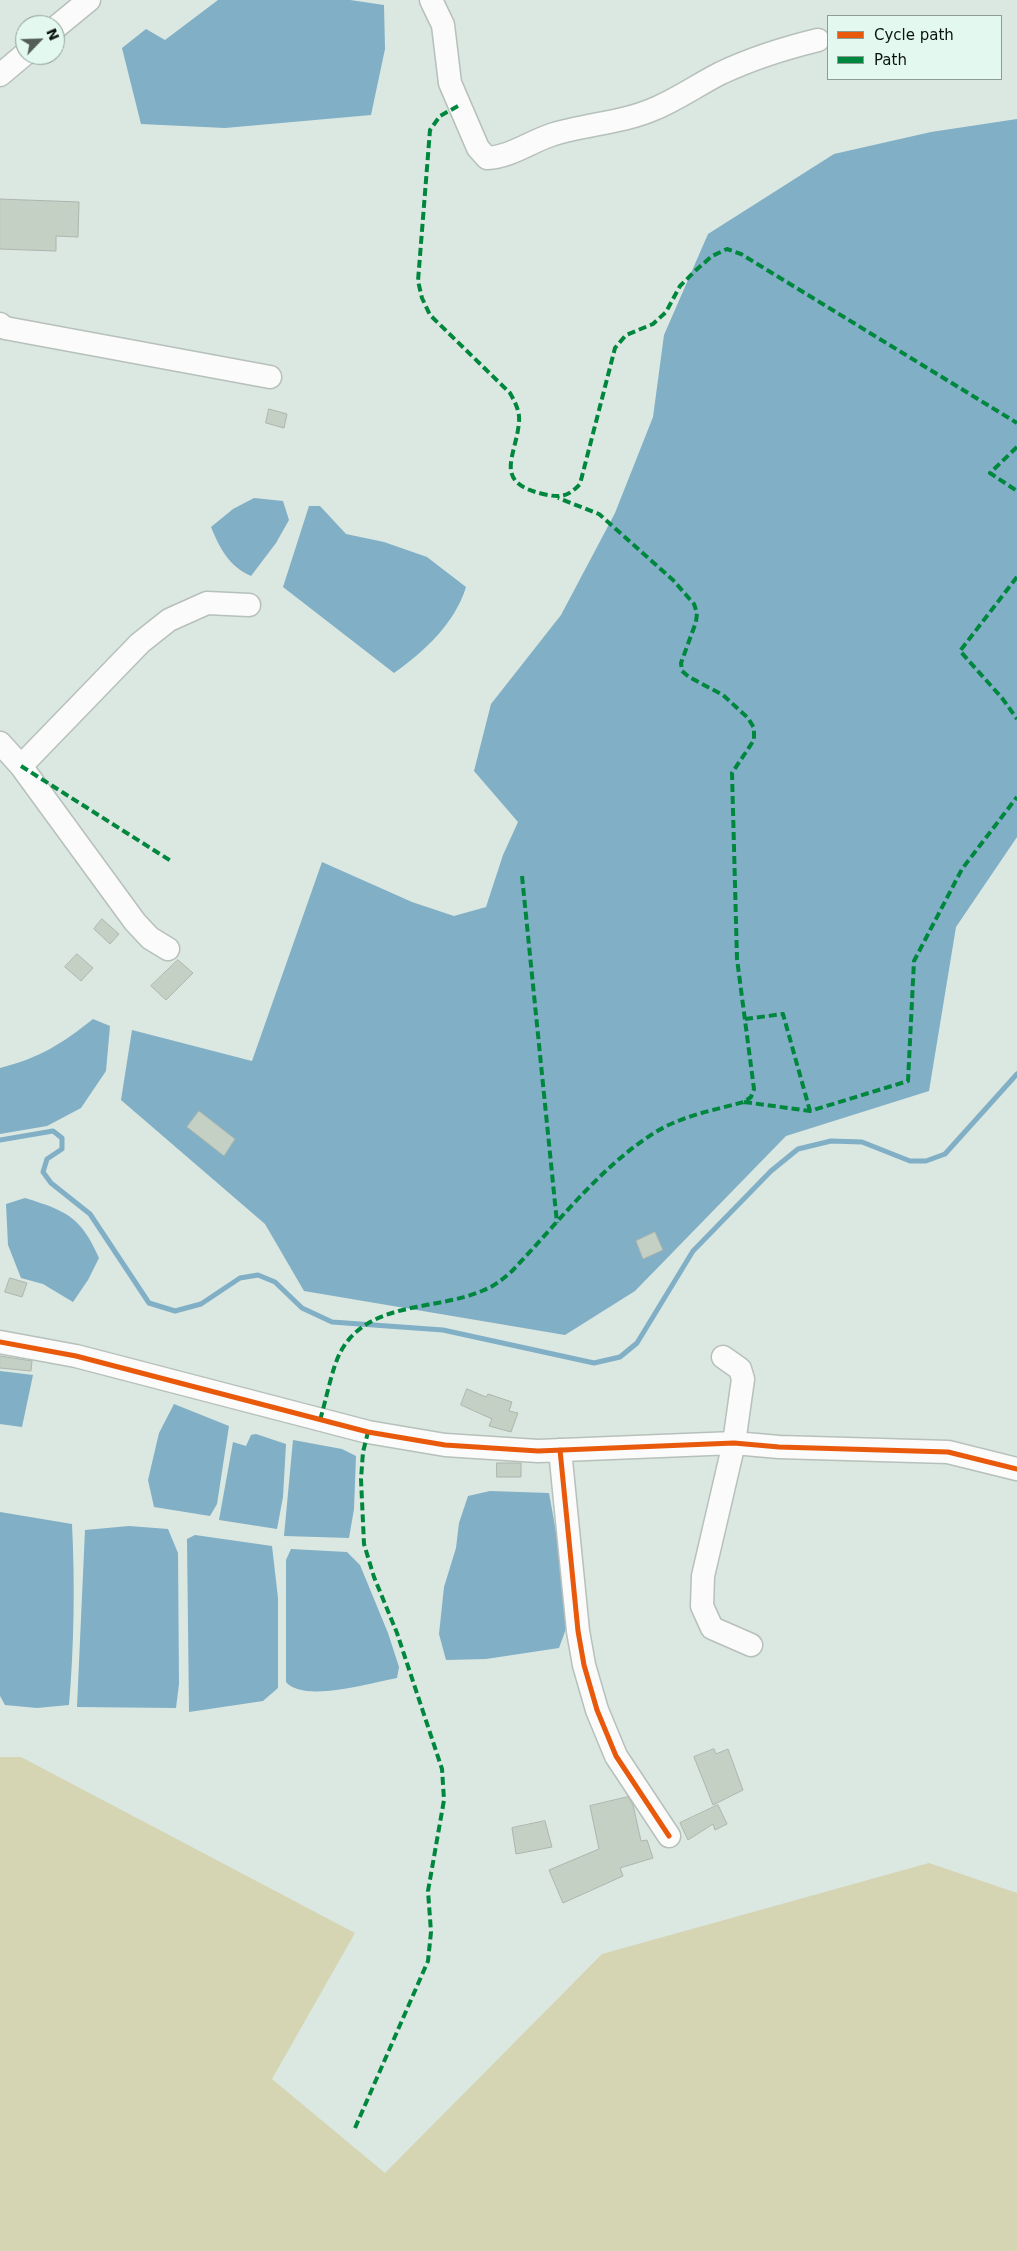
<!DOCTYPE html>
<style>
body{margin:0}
#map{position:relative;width:1017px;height:2251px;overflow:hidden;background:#dbe7e1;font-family:"DejaVu Sans",sans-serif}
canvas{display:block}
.legend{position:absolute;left:827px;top:15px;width:175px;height:65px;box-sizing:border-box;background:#e3f9f0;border:1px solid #8d9d96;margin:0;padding:6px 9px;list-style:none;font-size:15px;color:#0b1310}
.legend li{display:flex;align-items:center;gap:10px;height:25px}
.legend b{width:25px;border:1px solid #8d9d96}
.north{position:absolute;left:15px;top:15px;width:50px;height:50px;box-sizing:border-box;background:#e3f9f0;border:1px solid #8d9d96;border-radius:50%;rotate:66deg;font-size:14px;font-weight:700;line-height:20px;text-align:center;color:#0b1310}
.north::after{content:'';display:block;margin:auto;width:18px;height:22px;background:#545d59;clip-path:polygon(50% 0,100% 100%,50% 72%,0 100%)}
</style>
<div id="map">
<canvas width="1017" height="2251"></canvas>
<ul class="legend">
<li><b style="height:6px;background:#e8590c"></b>Cycle path</li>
<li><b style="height:6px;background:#00873e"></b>Path</li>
</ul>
<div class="north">N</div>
</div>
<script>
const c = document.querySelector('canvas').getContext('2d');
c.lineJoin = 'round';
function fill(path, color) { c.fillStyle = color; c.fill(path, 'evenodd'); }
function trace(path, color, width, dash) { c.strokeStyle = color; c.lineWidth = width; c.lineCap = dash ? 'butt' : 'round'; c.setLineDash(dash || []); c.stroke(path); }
fill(new Path2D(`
 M0,1757H21L355,1933L272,2079L385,2173L602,1954L929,1863L1017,1893V2251H0Z`), '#d5d5b3');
fill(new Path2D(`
 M218,0H350L384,5L385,49L371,115L225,128L141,124L122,48L146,29L165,40Z
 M1017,119V837L956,927L929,1091L786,1136L635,1291L565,1335L304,1291L265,1224L121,1100L132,1030L252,1061L322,862L412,902L454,916L486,907L503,855L518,822L474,771L491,704L561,615L615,513L653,417L664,335L708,234L834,154L931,132Z
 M254,498L283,501L289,520L276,543L251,576C229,566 220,549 211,527L233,509Z
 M309,506H320L346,534L384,542L427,557L466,587C455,623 424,652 394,673L283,587Z
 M93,1019L110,1026L106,1071L81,1108L47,1126L0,1134V1068C39,1058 62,1044 93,1019Z
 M25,1198C67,1211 81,1217 99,1258L88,1280L73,1302L43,1284L21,1278L8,1245L6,1204Z
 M0,1371L33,1375L22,1427L0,1424Z
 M174,1404L229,1426L217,1504L210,1516L154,1507L148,1480L159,1433Z
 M256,1434L286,1444L283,1497L277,1529L219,1520L233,1442L246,1446L251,1435Z
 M293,1440L342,1449L356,1456L354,1509L349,1538L284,1536Z
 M490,1491L549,1493L571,1615L559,1648L486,1659L446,1660L439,1634L444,1587L456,1548L459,1523L468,1496Z
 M0,1512L72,1524C75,1585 74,1645 69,1705L37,1708L5,1705L0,1696Z
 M129,1526L168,1529L178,1553L179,1684L176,1708L77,1707L85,1530Z
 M195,1535L272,1546L278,1598V1688L263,1701L189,1712L187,1539Z
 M291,1549L347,1552L360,1565L388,1633L399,1667L397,1678C370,1683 304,1703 286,1682V1560Z`), '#80afc6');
trace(new Path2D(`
 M0,1140L53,1131L62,1138V1149L47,1159L43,1172L51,1183L90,1214L149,1303L175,1311L201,1304L240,1278L258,1275L275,1282L302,1308L332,1322L443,1330L594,1363L620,1357L637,1343L693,1251L771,1171L798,1149L831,1141L862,1142L910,1161H926L945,1154L1017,1074`), '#80afc6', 5);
const building = new Path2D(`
 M0,199L79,202L78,237L56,236V251L0,249Z
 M269,409L287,414L284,428L266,423Z
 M102,919L119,934L110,944L94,929Z
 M77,954L93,968L81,981L65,967Z
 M178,960L193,973L166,1000L151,986Z
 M199,1111L235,1139L224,1156L187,1127Z
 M655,1232L663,1250L643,1259L636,1241Z
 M10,1278L27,1283L22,1297L5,1292Z
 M0,1356L32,1361L31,1371L0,1368Z
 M467,1389L486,1397L488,1394L512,1402L509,1411L518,1413L511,1432L489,1426L492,1419L461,1405Z
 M497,1463H521V1477H497Z
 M714,1749L716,1754L728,1749L743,1790L713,1805L694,1757Z
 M628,1797L633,1805L641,1841L647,1840L653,1858L620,1868L623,1876L563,1903L549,1870L599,1849L590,1806Z
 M718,1805L727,1824L715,1830L713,1824L688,1840L680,1823Z
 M545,1821L552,1847L516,1854L512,1828Z`);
fill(building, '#c4d0c3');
trace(building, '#adb5af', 1);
const minor = new Path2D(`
 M431,0L443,25L450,83L478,148L487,158C510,157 530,142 551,135C585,124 622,123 654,109C678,99 699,84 721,73C753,58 785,48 818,40
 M55,28L89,0
 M0,75L25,54
 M0,324L5,328L270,377
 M0,743L21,766L135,922L150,938L168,949
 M21,766L140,643L169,620L207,603L249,605
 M0,1342L76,1356L368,1432L445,1445L538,1451L734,1443L779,1447L948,1452L1017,1469
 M723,1357L740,1369L743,1379L734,1443L703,1576L702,1606L712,1628L751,1645
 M560,1450L578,1631L584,1665L597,1710L616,1756L669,1836`);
trace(minor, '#b7c0bb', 25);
trace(minor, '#fafbfa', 22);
trace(new Path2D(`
 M458,106L440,116L430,130L418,281L422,298L430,315L510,393C515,402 520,411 519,422C516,457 492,482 543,494C560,498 568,497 580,484L615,348L626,335L653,324L666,312L680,286L695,271L712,256L727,249L741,254L1017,423
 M1017,447L990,473L1017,491
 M1017,577L960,651L1002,698L1017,719
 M21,766L171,861
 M522,876L557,1223
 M745,1019L783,1014L810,1111
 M744,1102L810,1111L908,1081L914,961L962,869L1017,797
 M320,1420C326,1401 332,1367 341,1351C369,1300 438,1311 484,1290C495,1286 504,1278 512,1271C557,1224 599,1168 654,1133C681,1116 714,1110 744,1102L751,1097L754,1089L737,959L732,773L754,740V728L748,718L723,695L689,677L682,671L681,663L696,622L697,613L694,604L673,580L599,514L558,498
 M355,2128L428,1961L431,1932L428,1891L444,1800L442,1769L397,1633L374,1577L364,1544L361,1479L363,1452L368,1432`), '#00873e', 4, [8, 4]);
trace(new Path2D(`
 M0,1342L76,1356L368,1432L445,1445L538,1451L734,1443L779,1447L948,1452L1017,1469
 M560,1450L578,1631L584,1665L597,1710L616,1756L669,1836`), '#e8590c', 5);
</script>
